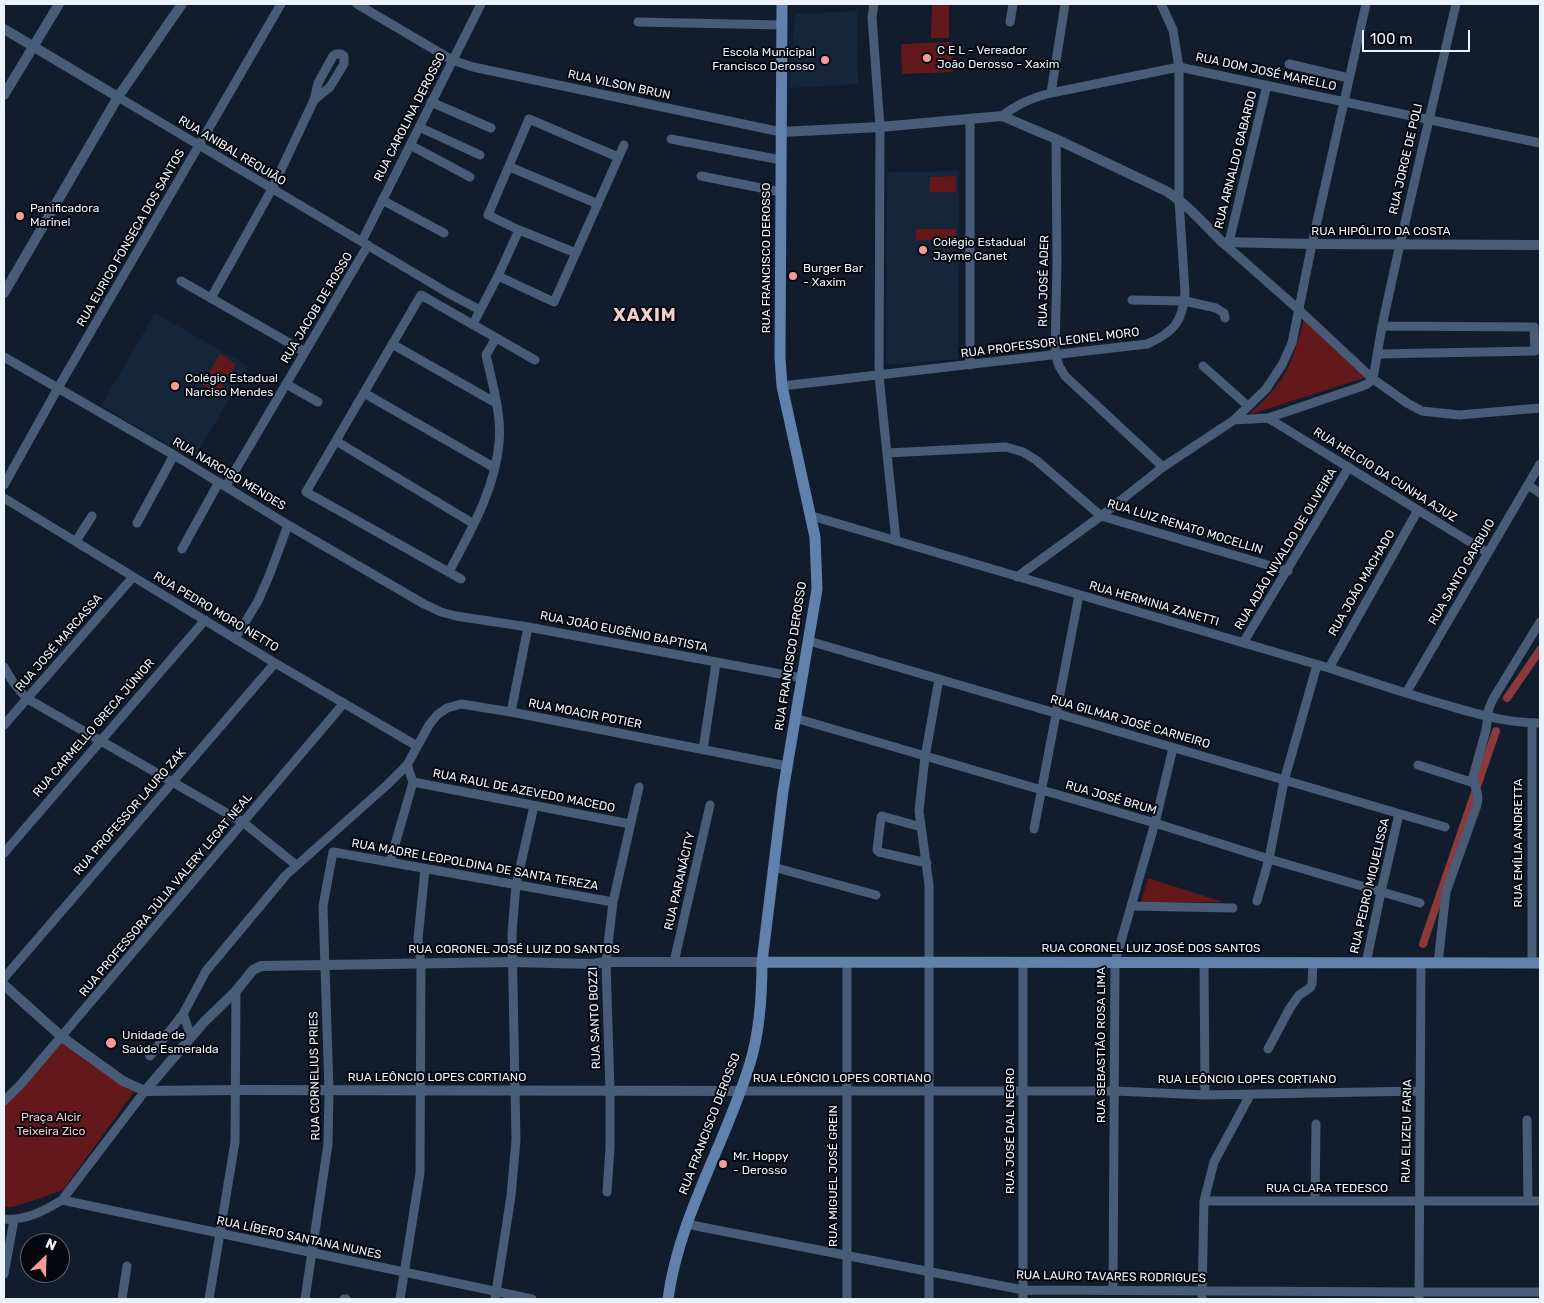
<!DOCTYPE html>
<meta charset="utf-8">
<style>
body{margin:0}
#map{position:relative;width:1544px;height:1303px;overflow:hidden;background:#111d2d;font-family:Rubik,sans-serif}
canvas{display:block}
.frame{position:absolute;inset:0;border:5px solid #eaf2fe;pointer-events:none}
.north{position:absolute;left:20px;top:1233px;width:50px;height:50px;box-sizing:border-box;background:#04070e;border:1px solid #60656e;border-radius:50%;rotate:24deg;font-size:14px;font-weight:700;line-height:20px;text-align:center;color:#eaf2fe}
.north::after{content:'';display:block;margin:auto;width:18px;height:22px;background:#f59b98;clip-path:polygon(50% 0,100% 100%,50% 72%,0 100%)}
.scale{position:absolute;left:1362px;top:30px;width:108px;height:22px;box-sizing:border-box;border:2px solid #eaf2fe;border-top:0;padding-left:6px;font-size:15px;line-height:18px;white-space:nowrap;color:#eaf2fe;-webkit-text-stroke:4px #04070e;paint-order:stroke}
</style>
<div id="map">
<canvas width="1544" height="1303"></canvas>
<div class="frame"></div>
<div class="north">N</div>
<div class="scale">100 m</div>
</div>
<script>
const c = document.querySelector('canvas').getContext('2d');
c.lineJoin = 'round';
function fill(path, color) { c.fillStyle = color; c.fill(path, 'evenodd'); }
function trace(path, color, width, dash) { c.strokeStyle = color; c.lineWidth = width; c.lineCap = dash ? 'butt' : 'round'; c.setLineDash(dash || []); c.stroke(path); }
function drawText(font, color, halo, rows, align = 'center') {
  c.font = font + ' Rubik,sans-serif'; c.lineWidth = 4; c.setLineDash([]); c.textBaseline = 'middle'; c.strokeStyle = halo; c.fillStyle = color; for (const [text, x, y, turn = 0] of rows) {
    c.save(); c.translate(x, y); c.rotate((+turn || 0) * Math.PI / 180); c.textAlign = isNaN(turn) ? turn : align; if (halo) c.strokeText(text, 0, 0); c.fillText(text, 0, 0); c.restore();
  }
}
fill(new Path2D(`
 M857,11L858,84L789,88L795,14Z
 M959,171L958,359L886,365L887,172Z
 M155,313L248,366L194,459L101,406Z`), '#15253a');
fill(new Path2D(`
 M949,4V38H931L932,5Z
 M952,42L953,72L902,74L901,44Z
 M956,176V192H930V177Z
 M916,229H956V240H916Z
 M1304,320L1367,377L1248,415C1256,407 1266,399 1273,390C1291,370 1297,345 1304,320Z
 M220,354L236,364L219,394L202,384Z
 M1148,878L1223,902H1141Z
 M61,1042L113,1079L134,1092L63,1190L35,1200L12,1207H4V1105Z`), '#63181c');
trace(new Path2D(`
 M1507,698L1540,650
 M1423,944L1496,731`), '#8b393a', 8);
trace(new Path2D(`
 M357,4L452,60L473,67L781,132
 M874,4L872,17L880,127L879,376L896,541
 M638,22L782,25
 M1010,22L1013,4
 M1289,64L1349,78
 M1051,93L1065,4
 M118,97L448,293L480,310
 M431,102L491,128
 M1002,116C1018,104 1031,98 1051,93L1179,67L1540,143
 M970,119V365
 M419,127L480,155
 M671,139L781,160
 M1056,139L1057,264L1055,354L1059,366L1065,376L1163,467
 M410,145L470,177
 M510,167L598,204
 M701,176L781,192
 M382,200L444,233
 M362,241L481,4
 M1222,242L1298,309L1373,379L1407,403L1422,411L1459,415L1540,408
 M1229,242L1267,85
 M576,253L519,230L488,215L529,119L618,157
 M498,276L554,302L624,145
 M181,281L305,352
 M211,298L272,189L314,100L318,83L333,56L336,54H341L344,56V64L330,87L314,100
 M1132,300L1185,301L1216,308L1224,313L1225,318
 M473,324L498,276L519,230
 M392,344L496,403
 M1378,354L1535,351L1534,327L1382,326
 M4,357L174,455L288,525L424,604L441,612L456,616L528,627L802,678
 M1203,366L1248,406
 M286,384L318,402
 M782,386L1147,344C1173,333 1183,322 1185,292L1179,200V67L1173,30L1161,4
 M364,393L495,468
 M1268,418L1488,553
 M1234,420L1266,389L1282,365L1292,343L1312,244L1366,4
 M336,441L474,524
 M887,453L1006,447L1023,452L1036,460L1101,516L1288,571
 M4,485L58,388L281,4
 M1528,485L1540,493
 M226,486L368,245
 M4,498L275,663L417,746
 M812,516L1329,668C1368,681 1407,694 1446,705C1478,714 1506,723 1540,723
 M137,523L174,455
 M76,541L92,516
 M182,549L219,482
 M449,572C470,532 495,490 499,443C502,416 492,382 486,355L496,338
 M1017,577L1101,516L1163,467L1234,420L1268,418L1360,387L1367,384L1373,379L1382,326L1400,244L1456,4
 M461,579L306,492L421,295L535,360
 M235,639L258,601L269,576L288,525
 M809,641L1445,827
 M1243,643L1349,467
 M4,667L13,682L26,698L244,823L296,865
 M1329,668L1418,510
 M1406,693L1540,464
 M511,712L528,627
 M795,718L1155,823L1269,859L1420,903
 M1532,723V963
 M4,725L133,577
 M703,750L716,663
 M1418,765L1474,783
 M413,782L630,824
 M921,827L882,816L881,817L877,850L879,852L927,863
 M1034,829L1079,595
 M4,853L205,620
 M390,862L413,782L407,765
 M773,867L876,895
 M1257,901L1269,859L1284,781L1317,665
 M1131,906L1233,908
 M674,962L710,805
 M847,962V1299
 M1023,962V1299
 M1204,963L1205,1095
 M1366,963L1381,892L1399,814
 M1438,963L1446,892L1477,805C1480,790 1474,790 1473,777L1486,730L1489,708L1493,699L1540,622
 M4,978L275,663
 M183,1014L191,1036
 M1268,1049L1290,1008L1299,995L1310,988L1312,984L1313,963
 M150,1056L183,1014L206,971L286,875L387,785L407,765L429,725L437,715L447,708L461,704L511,712L787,766
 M740,1091H1115L1205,1095L1420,1091
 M4,1101L21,1084L344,703
 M1527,1120L1528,1201
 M607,1192L610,1148V1091L606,962L613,902L639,787
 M62,1200L532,1299
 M1204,1201H1540
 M1315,1201L1316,1124
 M4,1219C25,1221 44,1211 62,1200L145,1091
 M686,1224L1023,1290L1419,1292H1540
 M4,1274L14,1220
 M1113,1290L1115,962L1155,823L1173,748
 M122,1299L127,1266
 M209,1299L235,1142L236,991
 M305,1299L328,1144L329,1090L323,906L333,852L613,902
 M344,1299H346
 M400,1299L420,1173L421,963L418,939L425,869
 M495,1299L511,1196L516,1140L512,933L516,885L534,806
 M929,1299V885L919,811L925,757L939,679
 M1202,1299L1204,1201L1214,1162L1250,1095
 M1419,1299L1421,963`), '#485c77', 9);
trace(new Path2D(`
 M4,29L118,97
 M4,95L59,4
 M781,132L880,127L1002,116L1056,139L1166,191C1188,205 1204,224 1222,242L1312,244L1540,245
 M4,293L118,97L182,4
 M4,985L62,1037L123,1081L145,1091L235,1090L740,1091
 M145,1091L204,1022L236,991L253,970L261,966L513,962L592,964L606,962H762`), '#485c77', 10);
trace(new Path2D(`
 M762,962L1540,963
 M668,1299C679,1216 726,1143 750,1063C760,1031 762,995 762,962L783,791L817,589L815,537L782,386L780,358L782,4`), '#6081ac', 11);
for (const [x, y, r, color] of [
 [927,58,5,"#f59b98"],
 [825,60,5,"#f59b98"],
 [20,216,5,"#f59b98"],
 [923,250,5,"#f59b98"],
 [793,276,5,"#f59b98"],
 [175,386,5,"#f59b98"],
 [111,1043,6,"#f59b98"],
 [723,1164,5,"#f59b98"]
]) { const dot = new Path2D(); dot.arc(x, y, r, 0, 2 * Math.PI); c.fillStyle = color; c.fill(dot); trace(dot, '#04070e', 2); }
drawText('12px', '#eaf2fe', '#04070e', [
 ["C E L - Vereador",937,51],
 ["João Derosso - Xaxim",937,65],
 ["Escola Municipal",815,53,"right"],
 ["Francisco Derosso",815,67,"right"],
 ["Panificadora",30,209],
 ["Marinel",30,223],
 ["Colégio Estadual",933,243],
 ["Jayme Canet",933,257],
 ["Burger Bar",803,269],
 ["- Xaxim",803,283],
 ["Colégio Estadual",185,379],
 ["Narciso Mendes",185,393],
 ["Unidade de",122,1036],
 ["Saúde Esmeralda",122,1050],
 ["Mr. Hoppy",733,1157],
 ["- Derosso",733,1171]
], 'left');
drawText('12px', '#eaf2fe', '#04070e', [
 ["RUA DOM JOSÉ MARELLO",1266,72,12],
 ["RUA VILSON BRUN",619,85,12],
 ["RUA CAROLINA DEROSSO",410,117,-63],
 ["RUA ANIBAL REQUIÃO",232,151,31],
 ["RUA JORGE DE POLI",1406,159,-77],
 ["RUA ARNALDO GABARDO",1236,160,-76],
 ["RUA HIPÓLITO DA COSTA",1381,232],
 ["RUA EURICO FONSECA DOS SANTOS",131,238,-60],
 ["RUA FRANCISCO DEROSSO",767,258,-90],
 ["RUA JOSÉ ADER",1044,281,-89],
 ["RUA JACOB DE ROSSO",317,308,-59],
 ["RUA PROFESSOR LEONEL MORO",1050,343,-7],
 ["RUA NARCISO MENDES",229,474,31],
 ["RUA HELCIO DA CUNHA AJUZ",1385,475,32],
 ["RUA LUIZ RENATO MOCELLIN",1185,527,17],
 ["RUA ADÃO NIVALDO DE OLIVEIRA",1286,549,-59],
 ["RUA SANTO GARBUIO",1462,572,-60],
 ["RUA JOÃO MACHADO",1362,583,-60],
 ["RUA HERMINIA ZANETTI",1154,604,16],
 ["RUA PEDRO MORO NETTO",216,612,31],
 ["RUA JOÃO EUGÊNIO BAPTISTA",624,632,11],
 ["RUA JOSÉ MARCASSA",59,643,-49],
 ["RUA FRANCISCO DEROSSO",791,656,-81],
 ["RUA MOACIR POTIER",585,714,11],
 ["RUA GILMAR JOSÉ CARNEIRO",1130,722,16],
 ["RUA CARMELLO GRECA JÚNIOR",94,728,-49],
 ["RUA RAUL DE AZEVEDO MACEDO",524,791,11],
 ["RUA JOSÉ BRUM",1111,798,16],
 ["RUA PROFESSOR LAURO ZAK",130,812,-49],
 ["RUA EMÍLIA ANDRETTA",1519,843,-90],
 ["RUA MADRE LEOPOLDINA DE SANTA TEREZA",475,865,10],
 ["RUA PARANÁCITY",680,881,-77],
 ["RUA PEDRO MIQUELISSA",1370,886,-77],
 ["RUA PROFESSORA JÚLIA VALERY LEGAT NEAL",166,895,-50],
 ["RUA CORONEL LUIZ JOSÉ DOS SANTOS",1151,949],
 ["RUA CORONEL JOSÉ LUIZ DO SANTOS",514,950],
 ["RUA SANTO BOZZI",595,1018,-92],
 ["RUA SEBASTIÃO ROSA LIMA",1102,1045,-90],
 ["RUA CORNELIUS PRIES",315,1076,-91],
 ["RUA LEÔNCIO LOPES CORTIANO",437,1078],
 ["RUA LEÔNCIO LOPES CORTIANO",842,1079],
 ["RUA LEÔNCIO LOPES CORTIANO",1247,1080],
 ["RUA FRANCISCO DEROSSO",710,1124,-69],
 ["RUA JOSÉ DAL NEGRO",1011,1131,-90],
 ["RUA ELIZEU FARIA",1407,1131,-89],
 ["RUA MIGUEL JOSÉ GREIN",834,1176,-90],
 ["RUA CLARA TEDESCO",1327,1189],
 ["RUA LÍBERO SANTANA NUNES",299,1238,12],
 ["RUA LAURO TAVARES RODRIGUES",1111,1277,1]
]);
drawText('12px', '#f6c5c2', '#04070e', [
 ["Praça Alcir",51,1118],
 ["Teixeira Zico",51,1132]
]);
c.letterSpacing = '1px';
drawText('bold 18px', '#f3d0ce', '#04070e', [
 ["XAXIM",645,316]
]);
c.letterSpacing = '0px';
</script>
